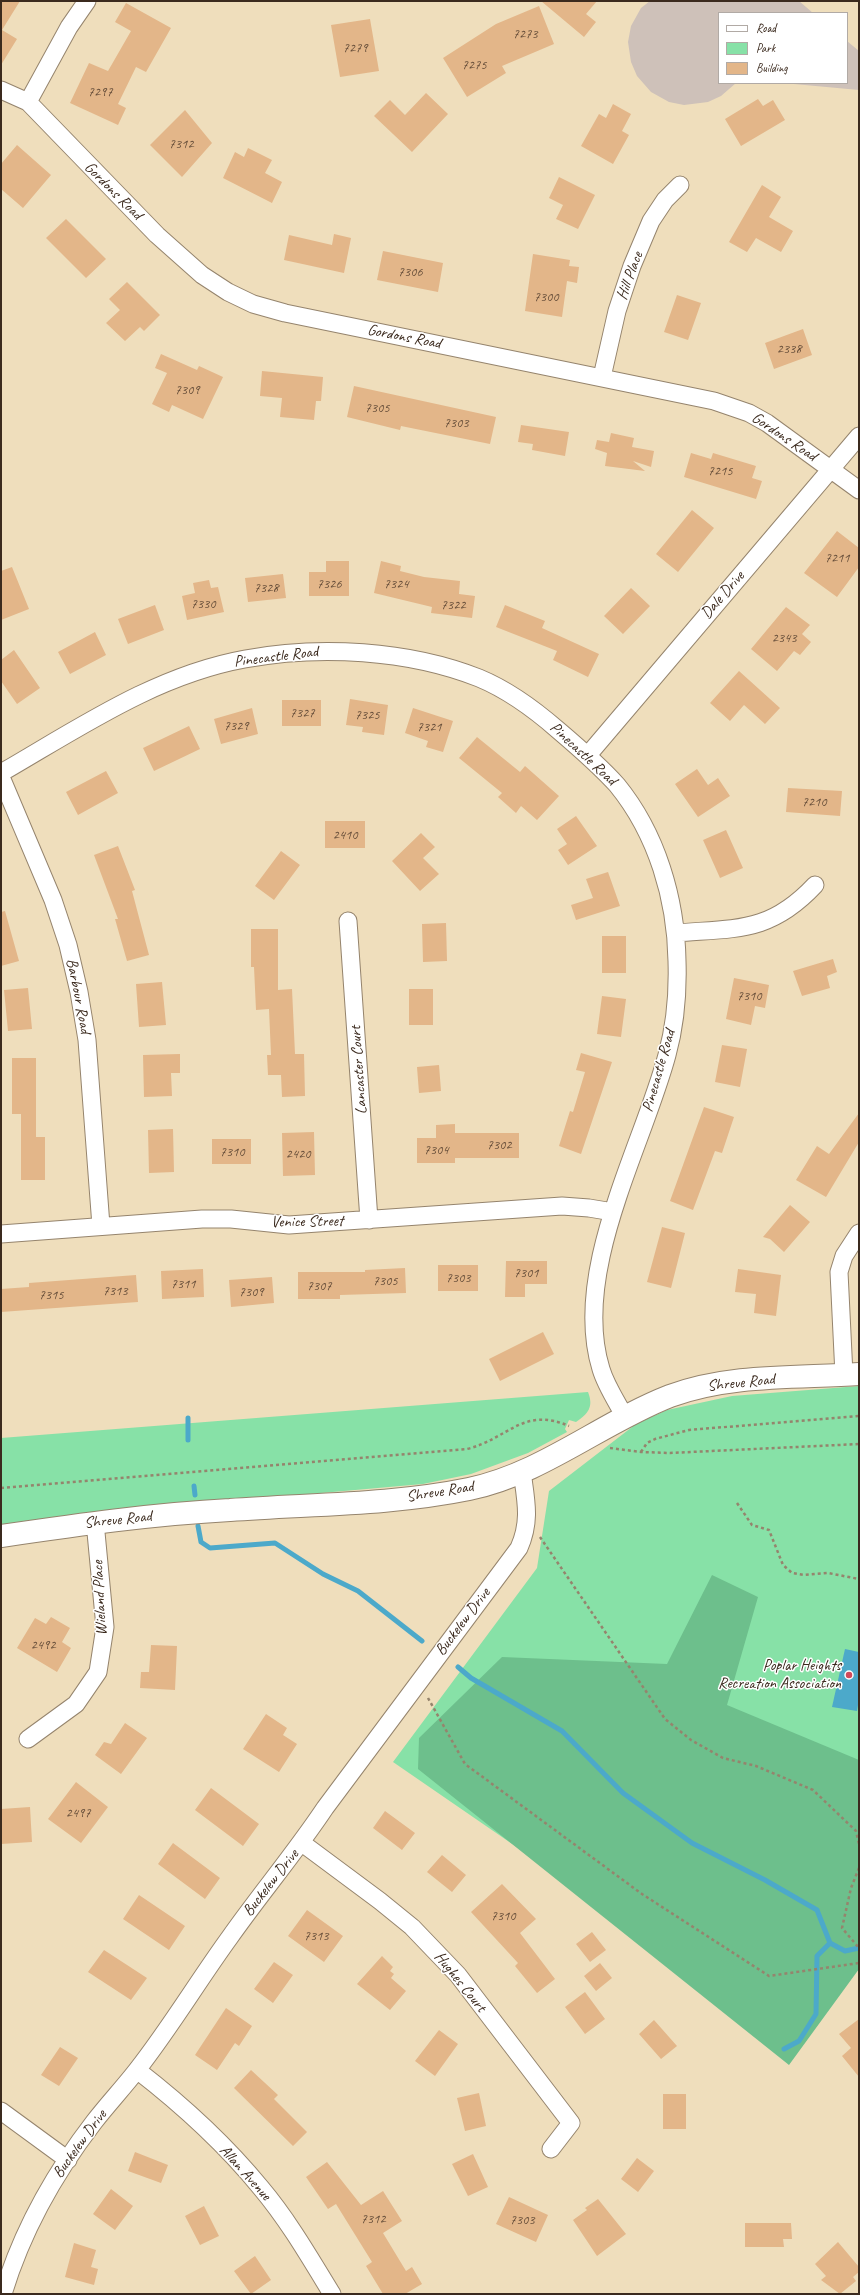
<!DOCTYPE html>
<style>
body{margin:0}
#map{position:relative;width:860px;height:2295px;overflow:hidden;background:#efdebc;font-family:Caveat,sans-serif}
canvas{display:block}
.frame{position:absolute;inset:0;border:2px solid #3b2a1e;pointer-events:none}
.legend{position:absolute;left:718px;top:12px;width:130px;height:72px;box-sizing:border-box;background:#fff;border:1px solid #b1aaa5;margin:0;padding:5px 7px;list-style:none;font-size:12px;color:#3b2a1e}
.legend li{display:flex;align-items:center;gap:8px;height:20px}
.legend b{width:20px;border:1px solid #b1aaa5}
</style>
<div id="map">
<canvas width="860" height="2295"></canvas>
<div class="frame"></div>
<ul class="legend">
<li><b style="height:5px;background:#fff"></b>Road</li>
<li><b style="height:11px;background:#87e1a7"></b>Park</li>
<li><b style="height:11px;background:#e3b689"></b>Building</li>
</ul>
</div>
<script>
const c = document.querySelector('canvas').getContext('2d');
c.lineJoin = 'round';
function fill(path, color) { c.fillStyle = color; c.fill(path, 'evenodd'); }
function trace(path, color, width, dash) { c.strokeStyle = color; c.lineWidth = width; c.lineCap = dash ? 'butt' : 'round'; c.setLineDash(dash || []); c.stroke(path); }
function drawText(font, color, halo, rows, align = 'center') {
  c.font = font + ' Caveat,sans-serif'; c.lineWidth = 3; c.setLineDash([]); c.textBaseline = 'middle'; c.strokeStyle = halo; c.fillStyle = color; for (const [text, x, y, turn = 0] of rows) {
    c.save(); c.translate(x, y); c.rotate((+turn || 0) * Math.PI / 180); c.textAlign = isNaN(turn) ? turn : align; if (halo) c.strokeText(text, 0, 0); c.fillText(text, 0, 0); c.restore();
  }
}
fill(new Path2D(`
 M650,1H799L813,13H719V83H736L721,96L708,102L684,105L669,102L651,92L637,76L631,62L628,42L631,26L641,8Z
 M847,41L859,51V90L783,83H847Z`), '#cec1b9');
fill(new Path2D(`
 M859,1386V1945L784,2031L393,1762L537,1568L549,1491L636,1424L667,1410L732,1396Z
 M588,1392C594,1407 588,1414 576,1422L569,1420L565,1429L567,1432L528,1453L471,1474L423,1484L95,1513L1,1528V1438Z`), '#87e1a7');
fill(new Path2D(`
 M712,1575L758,1597L727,1705L859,1760V1969L789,2065L418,1769L419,1738L502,1657L667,1664Z`), '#6dbf8c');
fill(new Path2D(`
 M845,1649L859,1652V1699L857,1711L832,1707Z`), '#4ca9ca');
trace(new Path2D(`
 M188,1440V1418
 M194,1486L195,1495
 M198,1526L201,1542L210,1548L275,1543L323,1574L358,1591L422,1641
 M458,1667L471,1678L562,1731L623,1793L692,1843L765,1880L817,1910L830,1943L845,1951L859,1948
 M784,2049L799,2041L816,2014L817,1956L830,1943`), '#4ca9ca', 5);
fill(new Path2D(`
 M1,1H20L2,30L17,39L1,65Z
 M541,1H597L586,14L596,22L584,37Z
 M126,3L171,28L146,72L136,67L118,104L126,108L118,125L70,103L89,63L108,71L131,31L115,22Z
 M539,6L554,44L502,66L506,73L467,97L443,58L496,24Z
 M370,19L379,71L340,77L331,25Z
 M426,93L448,114L412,152L374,116L390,100L405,115Z
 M758,99L763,106L773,100L785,120L741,146L725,119Z
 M613,104L631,114L622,131L629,135L613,164L581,146L599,114L606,118Z
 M185,110L212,143L182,177L150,145Z
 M17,145L51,175L23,208L1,189V164Z
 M248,148L272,160L265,173L282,182L272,203L223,178L235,152L244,157Z
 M559,177L595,195L578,229L556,219L563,205L549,198Z
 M762,185L781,197L769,217L793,231L781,252L756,238L747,252L729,242Z
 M66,219L106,259L86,278L46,238Z
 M334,234L351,238L344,273L284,260L289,235L332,245Z
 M383,251L443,263L438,292L377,280Z
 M533,254L570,260L569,266L579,267L577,283L567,281L562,317L525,311Z
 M127,282L160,315L144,331L140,327L125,341L106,323L120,310L109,299Z
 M677,295L701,303L688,340L664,332Z
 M803,329L812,355L774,369L765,343Z
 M161,354L197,370L199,366L223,377L203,419L172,405L169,412L152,404L167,373L155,368Z
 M262,371L323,377L321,401H316L314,420L280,417L282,398L260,396Z
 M354,386L496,417L490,444L401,426L400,430L347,417Z
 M521,425L569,432L565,456L532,450L533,444L518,442Z
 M611,433L634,438L632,447L654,451L651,467L633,461L645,471L605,466L607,453L595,449L597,440L609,442Z
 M691,453L711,459L713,453L756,466L752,478L762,481L756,499L684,477Z
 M692,510L714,528L678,572L656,554Z
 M837,531L859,548V567L837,597L804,573Z
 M326,561H349V596H309V572H326Z
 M381,561L401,566L400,571L424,577L460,581L459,594L475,596L472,618L431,613L432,607L374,593Z
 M12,567L29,609L1,620V571Z
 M283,574L286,598L248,602L245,578Z
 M209,580L211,588L218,587L224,612L187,620L182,596L195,593L193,583Z
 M631,588L650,606L623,634L604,616Z
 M155,605L164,630L128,644L118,619Z
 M505,605L545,621L542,628L599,654L588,677L553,660L557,651L496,627Z
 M786,607L810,625L802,634L811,642L800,655L794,651L777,671L751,649Z
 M95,632L106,655L70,674L58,652Z
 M14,650L40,688L17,704L1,681V660Z
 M739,671L780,708L765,724L744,705L730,721L710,703Z
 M350,699L388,705L384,735L362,732L363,727L346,725Z
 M282,700H321V726H282Z
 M252,708L258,734L221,744L214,719Z
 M413,708L453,721L443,752L426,747L428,741L405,733Z
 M189,726L200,749L154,771L143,748Z
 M477,737L520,772L525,766L559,796L537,820L521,806L516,813L498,797L502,793L459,758Z
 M697,769L708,785L718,778L730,796L698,817L675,784Z
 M106,771L118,793L78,815L66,792Z
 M788,788L842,791L840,816L786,812Z
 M576,816L597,846L568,865L558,850L567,844L557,829Z
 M325,821H365V848H325Z
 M726,830L743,868L720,878L703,840Z
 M421,833L435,847L423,858L439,874L420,891L392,861Z
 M118,846L135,890L132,891L149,955L127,961L115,919H118L94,855Z
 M281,851L300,865L274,900L255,886Z
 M608,872L620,906L576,920L571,905L593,898L586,879Z
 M5,911L19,961L1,966V912Z
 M446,923L447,961L423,962L422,924Z
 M251,929H278V990L292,989L295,1054H304L305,1096L282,1097L281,1075H268L267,1055H271L269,1009L256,1010L254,967H251Z
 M602,936H626V973H602Z
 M833,959L837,972L827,976L830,988L802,996L793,971Z
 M734,978L769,985L765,1008L755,1006L751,1025L726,1019Z
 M162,982L166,1025L139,1027L136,984Z
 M28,988L32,1029L8,1031L4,990Z
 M409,989H433V1025H409Z
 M602,996L626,999L621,1037L597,1034Z
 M722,1045L747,1049L740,1087L715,1082Z
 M581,1053L612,1062L581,1154L559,1146L570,1111L573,1112L585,1072L576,1070Z
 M180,1054V1073H171L172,1096L144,1097L143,1055Z
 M12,1058H36V1137H45V1180H21V1114H12Z
 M439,1065L441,1091L419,1093L417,1067Z
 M704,1107L734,1117L722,1153L715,1151L693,1210L670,1201Z
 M859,1113V1142L826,1197L796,1180L817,1146L829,1154Z
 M455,1124V1133H519V1158H455V1163H417V1138H436V1125Z
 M173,1129L174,1172L149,1173L148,1130Z
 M314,1132L315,1175L283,1176L282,1133Z
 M212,1139H251V1164H212Z
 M790,1205L810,1222L784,1252L770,1239L763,1237Z
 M662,1227L685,1233L671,1288L647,1282Z
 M506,1261H547V1284H525V1297H505Z
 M438,1265H478V1291H438Z
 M405,1268L406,1293L340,1295V1299H298V1272H365V1270Z
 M203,1269L204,1297L162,1299L161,1271Z
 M738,1269L781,1275L776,1316L754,1313L756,1294L735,1292Z
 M136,1275L138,1302L1,1312V1289L29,1287V1283Z
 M272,1277L274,1303L231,1307L229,1280Z
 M543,1332L554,1354L500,1381L489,1359Z
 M51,1617L70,1628L62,1642L71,1648L57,1672L17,1648L35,1618L46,1624Z
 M151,1645L177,1646L175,1690L140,1688L141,1672H149Z
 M266,1714L287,1728L283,1735L297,1744L279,1772L243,1749Z
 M125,1723L147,1738L121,1774L95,1755L104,1742L111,1744Z
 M76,1782L108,1807L81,1843L48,1819Z
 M211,1788L259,1824L243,1846L195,1810Z
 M30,1807L32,1842L1,1844V1809Z
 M385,1811L415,1833L402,1850L373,1828Z
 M173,1843L220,1878L205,1899L158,1864Z
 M442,1855L466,1875L452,1892L427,1872Z
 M502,1884L536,1919L520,1933L555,1979L537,1993L515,1966L518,1963L471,1912Z
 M139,1895L185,1926L169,1950L123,1919Z
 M307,1910L343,1936L324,1962L288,1936Z
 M592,1932L606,1950L590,1962L576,1944Z
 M104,1950L147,1978L131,2000L88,1972Z
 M382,1956L393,1967L390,1971L394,1974L391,1978L406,1991L390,2010L357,1984Z
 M274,1962L293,1975L273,2003L254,1989Z
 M600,1963L612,1978L596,1991L584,1976Z
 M585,1992L605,2019L585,2034L565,2007Z
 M226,2008L252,2026L239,2046L235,2043L217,2070L195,2055Z
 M859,2019V2077L842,2056L851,2048L839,2034Z
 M654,2020L677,2046L661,2059L639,2034Z
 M439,2030L458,2044L435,2076L415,2061Z
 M60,2047L78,2058L59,2086L41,2075Z
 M251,2070L278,2095L274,2099L307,2132L293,2146L234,2088Z
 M479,2093L486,2126L465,2131L457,2098Z
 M663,2094H686V2129H663Z
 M135,2152L168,2165L161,2183L128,2171Z
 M473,2154L488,2187L468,2196L452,2164Z
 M637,2158L654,2171L638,2192L621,2179Z
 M327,2162L361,2205L383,2191L402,2221L383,2233L406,2271L412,2267L422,2284L405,2294H383L366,2266L372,2262L336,2204L328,2209L306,2177Z
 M111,2189L133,2206L115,2230L93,2214Z
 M509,2197L548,2215L536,2242L496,2224Z
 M598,2199L626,2234L597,2256L573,2220L587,2210L585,2208Z
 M204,2206L219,2236L200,2245L185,2216Z
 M745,2223H791L792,2239H783L784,2247H745Z
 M838,2242L859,2267V2272L853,2277L856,2281L840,2294L821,2280L826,2276L815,2264Z
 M74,2243L96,2250L91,2267L98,2269L94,2285L65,2277Z
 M255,2256L271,2280L251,2294L234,2271Z`), '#e3b689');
const minor = new Path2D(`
 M1,90L28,102L157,235L202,275L228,292L253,304L285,313L714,401L749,413L767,423L859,490
 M28,102L69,27L87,1
 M602,377L617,311L632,266L651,221L665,200L680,185
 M588,755L859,436
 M1,773C79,728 156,675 245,659C319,645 408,650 479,678C508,690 534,709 558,730C578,747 599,765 617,785C657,834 676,899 677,961C678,992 675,1026 667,1055C642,1148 571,1272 601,1369C606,1386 617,1402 625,1417
 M1,777L53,900L68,945L79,992L87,1040L101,1226
 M348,921L369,1220
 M676,933C737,928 770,933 815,885
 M1,1234L202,1219H231L289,1225L562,1206L589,1208L613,1212
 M844,1375L839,1272L844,1256L859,1233
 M28,1739L76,1704L98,1672L105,1627L95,1522
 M302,1843L380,1901L412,1927L458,1975L571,2123L551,2149
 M137,2070C181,2104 225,2144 261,2188C288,2220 310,2258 332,2294
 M1,2111L68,2160
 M3,2294C22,2231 54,2174 94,2122C108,2104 123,2088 137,2070C170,2028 198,1981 230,1937C261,1893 295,1853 325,1808L519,1548C531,1521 526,1501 522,1472`);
const major = new Path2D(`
 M1,1536C77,1525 153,1514 230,1510C310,1504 391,1505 469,1489C542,1474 601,1423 670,1396C730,1374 796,1378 859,1374`);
trace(minor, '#95846d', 19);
trace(major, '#95846d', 24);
trace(new Path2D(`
 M610,1448L641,1452L670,1453L859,1444
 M641,1452L647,1443L655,1439L689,1430L859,1416
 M1,1488L467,1449C508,1439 523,1406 569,1426
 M737,1503L752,1525L769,1530L783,1565L792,1573L804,1575L828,1573L859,1579
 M540,1537L665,1719L691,1740L723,1758L756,1766L813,1790L856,1831L859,1844
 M428,1698L465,1764L642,1894L769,1976L859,1963
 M859,1868L851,1888L842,1928L859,1948`), '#95846d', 2.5, [3, 3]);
trace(minor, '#fff', 17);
trace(major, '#fff', 22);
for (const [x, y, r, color] of [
 [849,1675,4,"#d1495b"]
]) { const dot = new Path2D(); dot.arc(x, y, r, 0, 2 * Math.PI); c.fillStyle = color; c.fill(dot); trace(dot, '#fff', 1.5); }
drawText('14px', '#654d39', null, [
 ["7273",525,34],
 ["7279",355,48],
 ["7275",474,65],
 ["7297",100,92],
 ["7312",181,144],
 ["7306",410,272],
 ["7300",546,297],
 ["2338",789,349],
 ["7309",187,390],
 ["7305",377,408],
 ["7303",456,423],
 ["7215",720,471],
 ["7211",837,558],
 ["7326",329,584],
 ["7324",396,584],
 ["7328",266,588],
 ["7330",203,604],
 ["7322",453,605],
 ["2343",784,638],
 ["7327",302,713],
 ["7325",367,715],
 ["7329",236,726],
 ["7321",429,727],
 ["7210",814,802],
 ["2410",345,835],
 ["7310",749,996],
 ["7302",499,1145],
 ["7304",436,1150],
 ["7310",232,1152],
 ["2420",298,1154],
 ["7301",526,1273],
 ["7303",458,1278],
 ["7305",385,1281],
 ["7311",183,1284],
 ["7307",319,1286],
 ["7313",115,1291],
 ["7309",251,1292],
 ["7315",51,1295],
 ["2492",43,1645],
 ["2497",78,1813],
 ["7310",503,1916],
 ["7313",316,1936],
 ["7312",373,2219],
 ["7303",522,2220]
]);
drawText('16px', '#3b2a1e', '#fff', [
 ["Gordons Road",113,191,45],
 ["Hill Place",630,276,-70],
 ["Gordons Road",404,337,11],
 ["Gordons Road",784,437,34],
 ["Dale Drive",723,595,-49],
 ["Pinecastle Road",276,657,-7],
 ["Pinecastle Road",583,754,43],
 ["Barbour Road",78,996,79],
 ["Lancaster Court",359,1070,-94],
 ["Pinecastle Road",659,1071,-74],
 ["Venice Street",307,1222,-1],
 ["Shreve Road",741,1383,-6],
 ["Shreve Road",440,1492,-9],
 ["Shreve Road",118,1520,-6],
 ["Wieland Place",100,1598,-93],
 ["Buckelew Drive",463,1622,-53],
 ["Buckelew Drive",271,1883,-52],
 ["Hughes Court",460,1982,51],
 ["Buckelew Drive",80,2144,-54],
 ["Allan Avenue",245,2173,48]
]);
drawText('16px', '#3b2a1e', '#fff', [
 ["Poplar Heights",841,1666],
 ["Recreation Association",841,1684]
], 'right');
</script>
